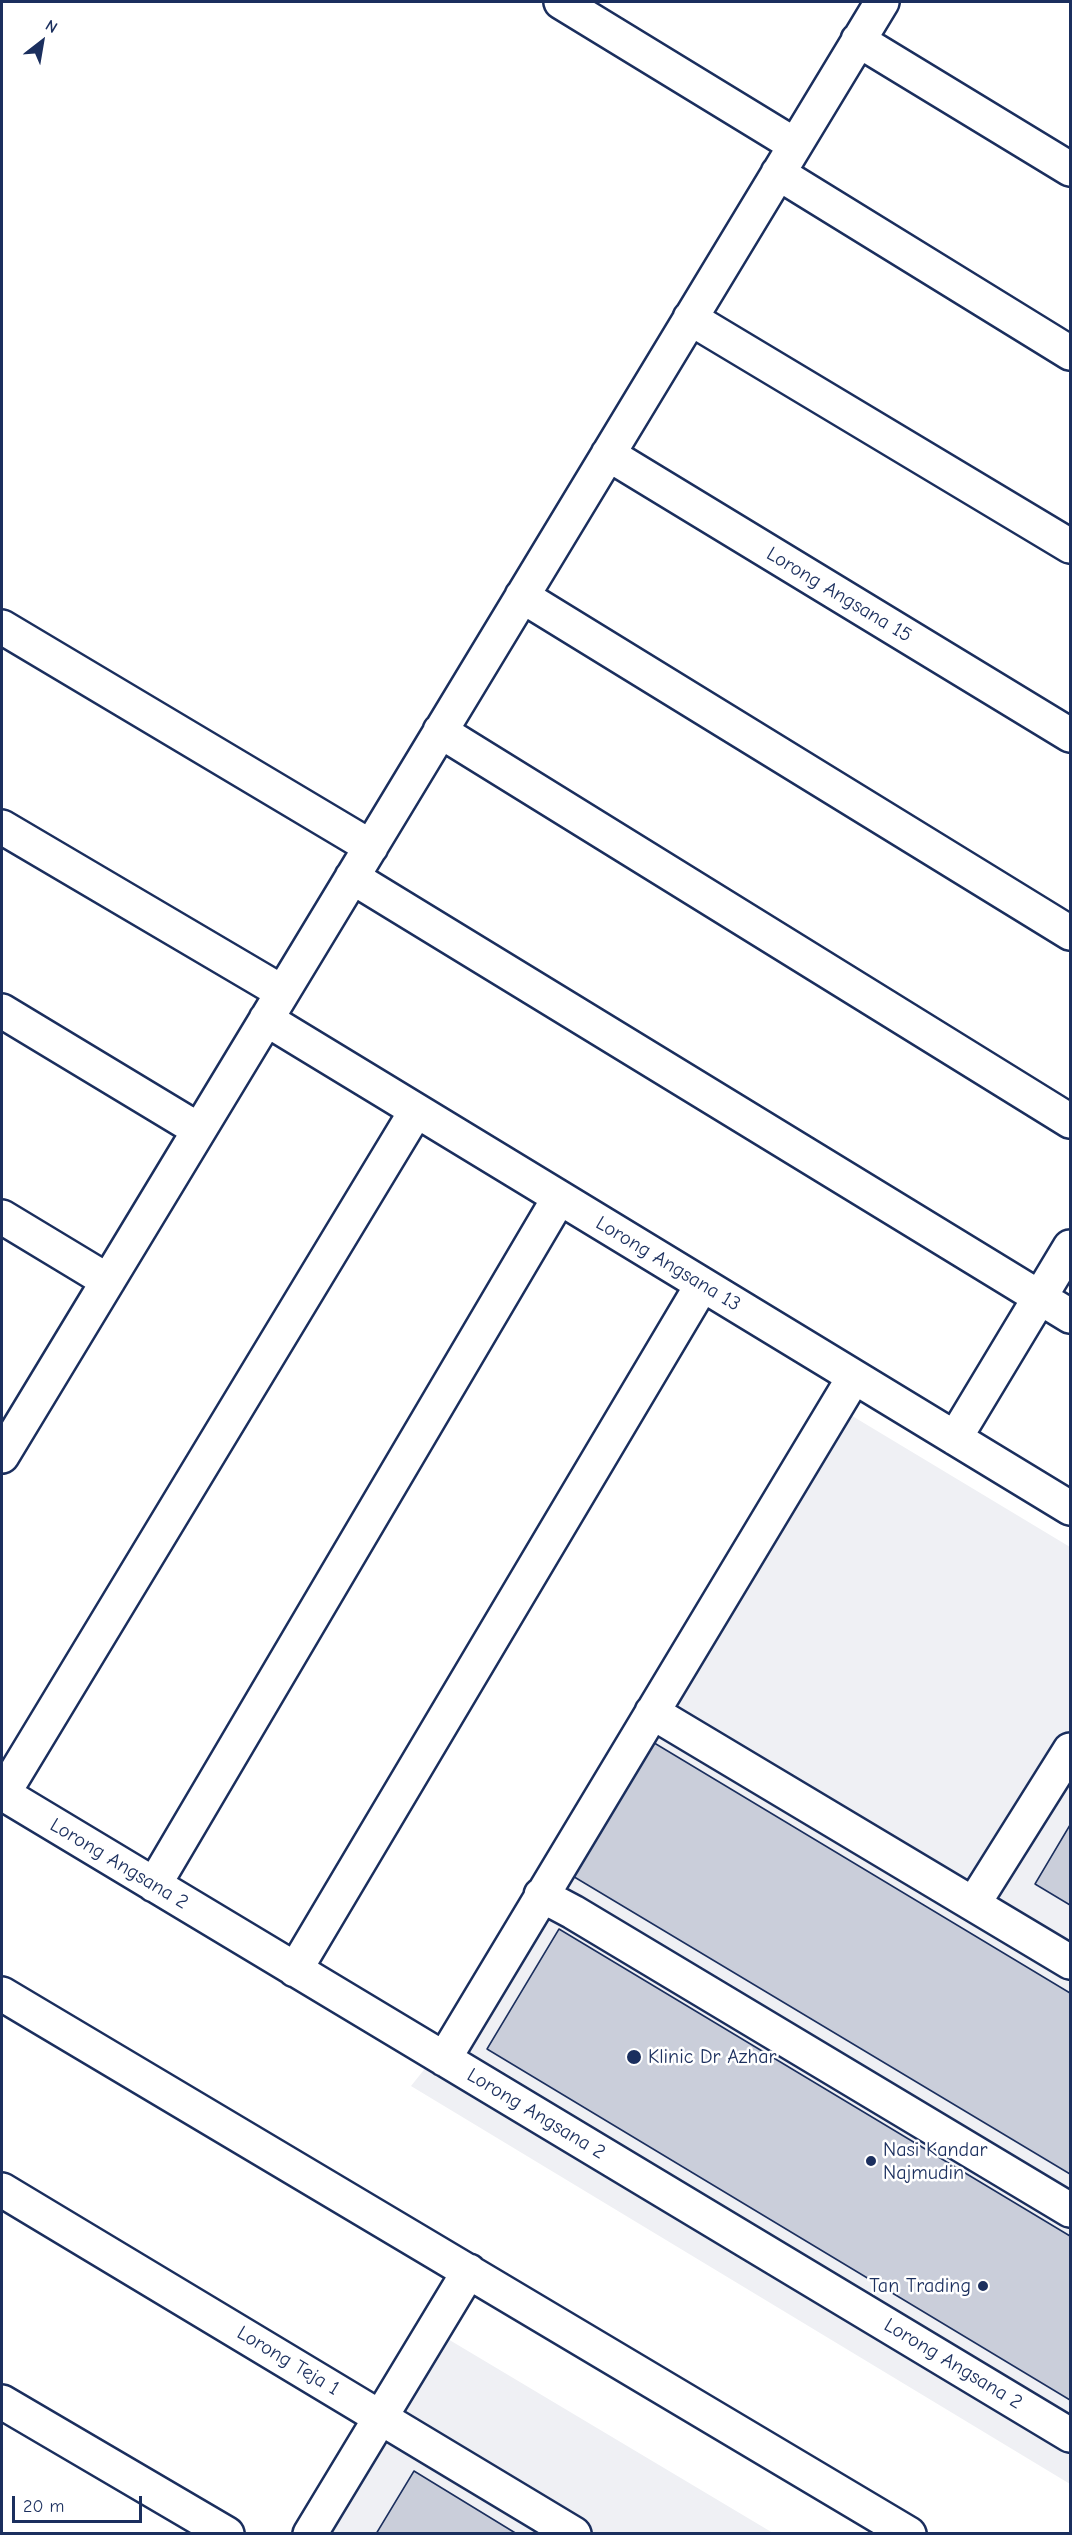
<!DOCTYPE html>
<style>
body{margin:0}
#map{position:relative;width:1072px;height:2535px;overflow:hidden;background:#fff;font-family:"Comic Neue",sans-serif}
canvas{display:block}
.frame{position:absolute;inset:0;border:3px solid #1b2f5e;pointer-events:none}
.north{position:absolute;left:12px;top:12px;width:60px;height:60px;-webkit-text-stroke:4px #fff;paint-order:stroke;rotate:31deg;font-size:16px;font-weight:700;line-height:24px;text-align:center;color:#1b2f5e}
.north::after{content:'';display:block;margin:auto;width:21px;height:27px;background:#1b2f5e;clip-path:polygon(50% 0,100% 100%,50% 72%,0 100%)}
.scale{position:absolute;left:12px;top:2496px;width:130px;height:27px;box-sizing:border-box;border:3px solid #1b2f5e;border-top:0;padding-left:8px;font-size:18px;line-height:21px;white-space:nowrap;color:#1b2f5e;-webkit-text-stroke:4px #fff;paint-order:stroke}
</style>
<div id="map">
<canvas width="1072" height="2535"></canvas>
<div class="frame"></div>
<div class="north">N</div>
<div class="scale">20 m</div>
</div>
<script>
const c = document.querySelector('canvas').getContext('2d');
c.lineJoin = 'round';
function fill(path, color) { c.fillStyle = color; c.fill(path, 'evenodd'); }
function trace(path, color, width, dash) { c.strokeStyle = color; c.lineWidth = width; c.lineCap = dash ? 'butt' : 'round'; c.setLineDash(dash || []); c.stroke(path); }
function drawText(font, color, halo, rows, align = 'center') {
  c.font = font + ' "Comic Neue",sans-serif'; c.lineWidth = 5; c.setLineDash([]); c.textBaseline = 'middle'; c.strokeStyle = halo; c.fillStyle = color; for (const [text, x, y, turn = 0] of rows) {
    c.save(); c.translate(x, y); c.rotate((+turn || 0) * Math.PI / 180); c.textAlign = isNaN(turn) ? turn : align; if (halo) c.strokeText(text, 0, 0); c.fillText(text, 0, 0); c.restore();
  }
}
fill(new Path2D(`
 M824,1399L1070,1547V2484L411,2086L431,2061Z
 M421,2323L773,2533L295,2534Z`), '#eff0f4');
const building = new Path2D(`
 M651,1741L1070,1993V2174L571,1875Z
 M1070,1825V1905L1035,1884Z
 M559,1929L1070,2236V2400L487,2049Z
 M414,2471L517,2534H376Z`);
fill(building, '#caceda');
trace(building, '#1b2f5e', 1.5);
const minor = new Path2D(`
 M561,2L795,145
 M858,40L1070,169
 M778,173L1070,353
 M690,318L1070,546
 M608,454L1070,735
 M522,596L1070,933
 M2,627L371,847
 M440,731L1070,1121
 M2,827L282,992
 M352,877L1070,1316
 M2,1011L199,1130
 M266,1019L1070,1508
 M2,1217L108,1281
 M955,1438L1070,1247
 M2,1456L882,2
 M652,1712L1070,1962
 M2,1793L1070,2435
 M3,1794L416,1111
 M154,1885L559,1198
 M541,1895L573,1912L1070,2210
 M974,1903L1070,1750
 M295,1970L702,1285
 M2,1994L909,2534
 M444,2059L854,1377
 M2,2190L574,2534
 M2,2402L227,2534
 M310,2534L469,2271`);
trace(minor, '#1b2f5e', 38);
trace(minor, '#fff', 33);
for (const [x, y, r, color] of [
 [634,2057,8,"#1b2f5e"],
 [871,2161,6,"#1b2f5e"],
 [983,2286,6,"#1b2f5e"]
]) { const dot = new Path2D(); dot.arc(x, y, r, 0, 2 * Math.PI); c.fillStyle = color; c.fill(dot); trace(dot, '#fff', 2); }
drawText('20px', '#1b2f5e', '#fff', [
 ["Lorong Angsana 15",839,595,31],
 ["Lorong Angsana 13",668,1264,31],
 ["Lorong Angsana 2",119,1864,31],
 ["Lorong Angsana 2",536,2114,31],
 ["Lorong Teja 1",288,2361,31],
 ["Lorong Angsana 2",953,2364,31]
]);
drawText('20px', '#1b2f5e', '#fff', [
 ["Klinic Dr Azhar",648,2057],
 ["Nasi Kandar",883,2150],
 ["Najmudin",883,2173],
 ["Tan Trading",971,2286,"right"]
], 'left');
</script>
